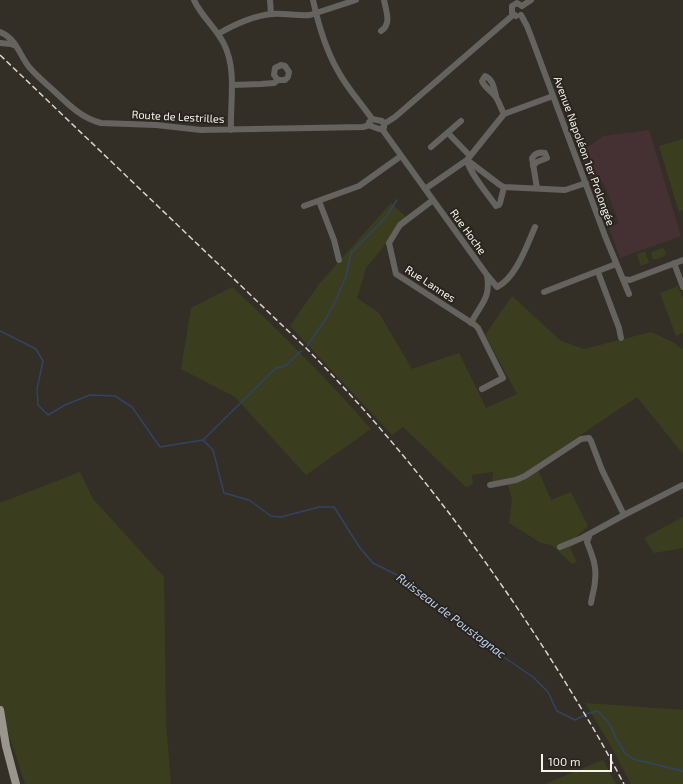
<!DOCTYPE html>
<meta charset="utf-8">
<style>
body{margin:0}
#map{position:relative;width:683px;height:784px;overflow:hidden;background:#332f27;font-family:"Exo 2",sans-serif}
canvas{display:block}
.scale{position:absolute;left:541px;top:754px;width:71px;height:18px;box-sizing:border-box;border:2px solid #f6f3ed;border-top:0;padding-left:5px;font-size:12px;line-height:14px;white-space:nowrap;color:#f6f3ed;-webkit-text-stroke:3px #29251d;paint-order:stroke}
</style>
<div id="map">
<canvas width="683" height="784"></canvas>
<div class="scale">100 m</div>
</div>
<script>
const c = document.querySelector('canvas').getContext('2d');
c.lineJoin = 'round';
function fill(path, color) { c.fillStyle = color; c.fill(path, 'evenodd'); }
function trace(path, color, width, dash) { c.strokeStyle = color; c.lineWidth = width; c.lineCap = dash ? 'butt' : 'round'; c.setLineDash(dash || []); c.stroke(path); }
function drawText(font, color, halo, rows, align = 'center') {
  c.font = font + ' "Exo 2",sans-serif'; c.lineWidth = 4; c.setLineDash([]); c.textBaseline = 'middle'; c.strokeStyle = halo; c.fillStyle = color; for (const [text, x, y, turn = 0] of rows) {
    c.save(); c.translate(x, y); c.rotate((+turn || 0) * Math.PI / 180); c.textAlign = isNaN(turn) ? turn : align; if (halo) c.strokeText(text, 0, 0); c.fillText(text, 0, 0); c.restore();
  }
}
fill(new Path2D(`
 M649,130L681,236L620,258L609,228L619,223L603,182L593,185L580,153L603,136Z`), '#453133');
fill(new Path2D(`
 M683,139V210L679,212L659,146Z
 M391,203L407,218L366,268L357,298L379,313L412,369L459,353L486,408L517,394L485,335L512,296L561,341L584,349L651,332L673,342L683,350V454L637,397L536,465L551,500L571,492L588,526L576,537L578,543L570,548L577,562L572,564L552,545L541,543L509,523L512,499L506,479L492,482L493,472L472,475L473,484L466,487L403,427L392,435L290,326L319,284Z
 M662,248L664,249L666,254C664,257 657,260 653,259L651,254L652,252Z
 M645,251L649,263L641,266L637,254Z
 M678,286L683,299V333L676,336L660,293Z
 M232,287C281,332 327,379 371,429L306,475L235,397L181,369L191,308Z
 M80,472L93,499L164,577L166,724L171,784H25L0,707V503Z
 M683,517V548L654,553L644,538Z
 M585,703L683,710V784H631L607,739Z
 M603,760L616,784H545Z`), '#3b3e1e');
trace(new Path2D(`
 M0,331L36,349L43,361L37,389L38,405L48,415L65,405L90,395L115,396L132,407L160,447L203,440L213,450L224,493L249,500L271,516L281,517L319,507H334L360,548L373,563L405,579L495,651L533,677L548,692L557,711L575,720L589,713L598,711L609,723L616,738L625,753L633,759L683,771
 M307,346L325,320L336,300L346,276L351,253L386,217L397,200
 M203,440L276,368L285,366L301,351`), '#324364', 1.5);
trace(new Path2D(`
 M194,0C201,16 216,28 224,44C237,70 230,101 231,130
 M270,0L271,14
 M313,0C318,23 326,50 338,71C347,88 361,103 372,119
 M522,6L531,0
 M521,15L527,26L532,39L605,236L629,294
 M516,16L512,13V6L517,3L522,6
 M381,31C392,24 386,11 384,0
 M0,32C16,38 19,54 29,67C36,75 45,83 53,90C68,104 81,118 101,123L156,125L201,130L363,127L370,125
 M218,34C235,24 252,16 272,14C284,13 297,16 310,15L356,0
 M0,43L11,44L16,46
 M232,85L261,84L274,83L278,80H285L288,77L289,72L285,66L281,65L275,68L274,75L278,80
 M496,96C494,89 493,79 485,76L482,81C485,88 490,90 495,96C499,101 501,109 504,114
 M372,119L382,121L384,124V128L379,129L371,126L369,122Z
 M384,124L395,117L513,15
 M382,129L487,275L497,287C516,278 527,245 535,227
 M448,133L470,156
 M431,147L461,121
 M533,166L537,162L547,158L545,153C540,152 535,153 532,158L537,188
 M504,187L500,203L499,205L496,206C487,193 470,174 467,160L500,185L504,187L565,190L586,183
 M425,189L467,160L504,114L553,96
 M433,200L400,225L389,243L396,274L475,325L478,328L503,378L482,389
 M319,201L334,240L339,260
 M304,206L359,186L401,156
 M674,263L683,287
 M598,272L619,328L621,338
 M623,279L630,280L683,260
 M544,292L616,264
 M471,323C481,303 491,299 487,275
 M490,485L516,480L525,476L581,439L589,438L591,441L602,470L624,515
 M590,534L587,542C592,555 597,566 595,580C595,588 592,595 591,603
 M560,547L582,538L624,515L683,485`), '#65635f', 6);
trace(new Path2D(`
 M0,710L6,746L16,784`), '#9a958d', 8);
trace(new Path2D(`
 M0,55L307,349C416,460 508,585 587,718C600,739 612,762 624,784`), '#d8d5cf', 1.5, [6, 3]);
drawText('11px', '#f6f3ed', '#29251d', [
 ["Route de Lestrilles",178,117,3],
 ["Avenue Napoléon 1er Prolongée",584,151,70],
 ["Rue Hoche",468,232,54],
 ["Rue Lannes",430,284,33]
]);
drawText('italic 12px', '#bdd0f4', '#29251d', [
 ["Ruisseau de Poustagnac",451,616,37]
]);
</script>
